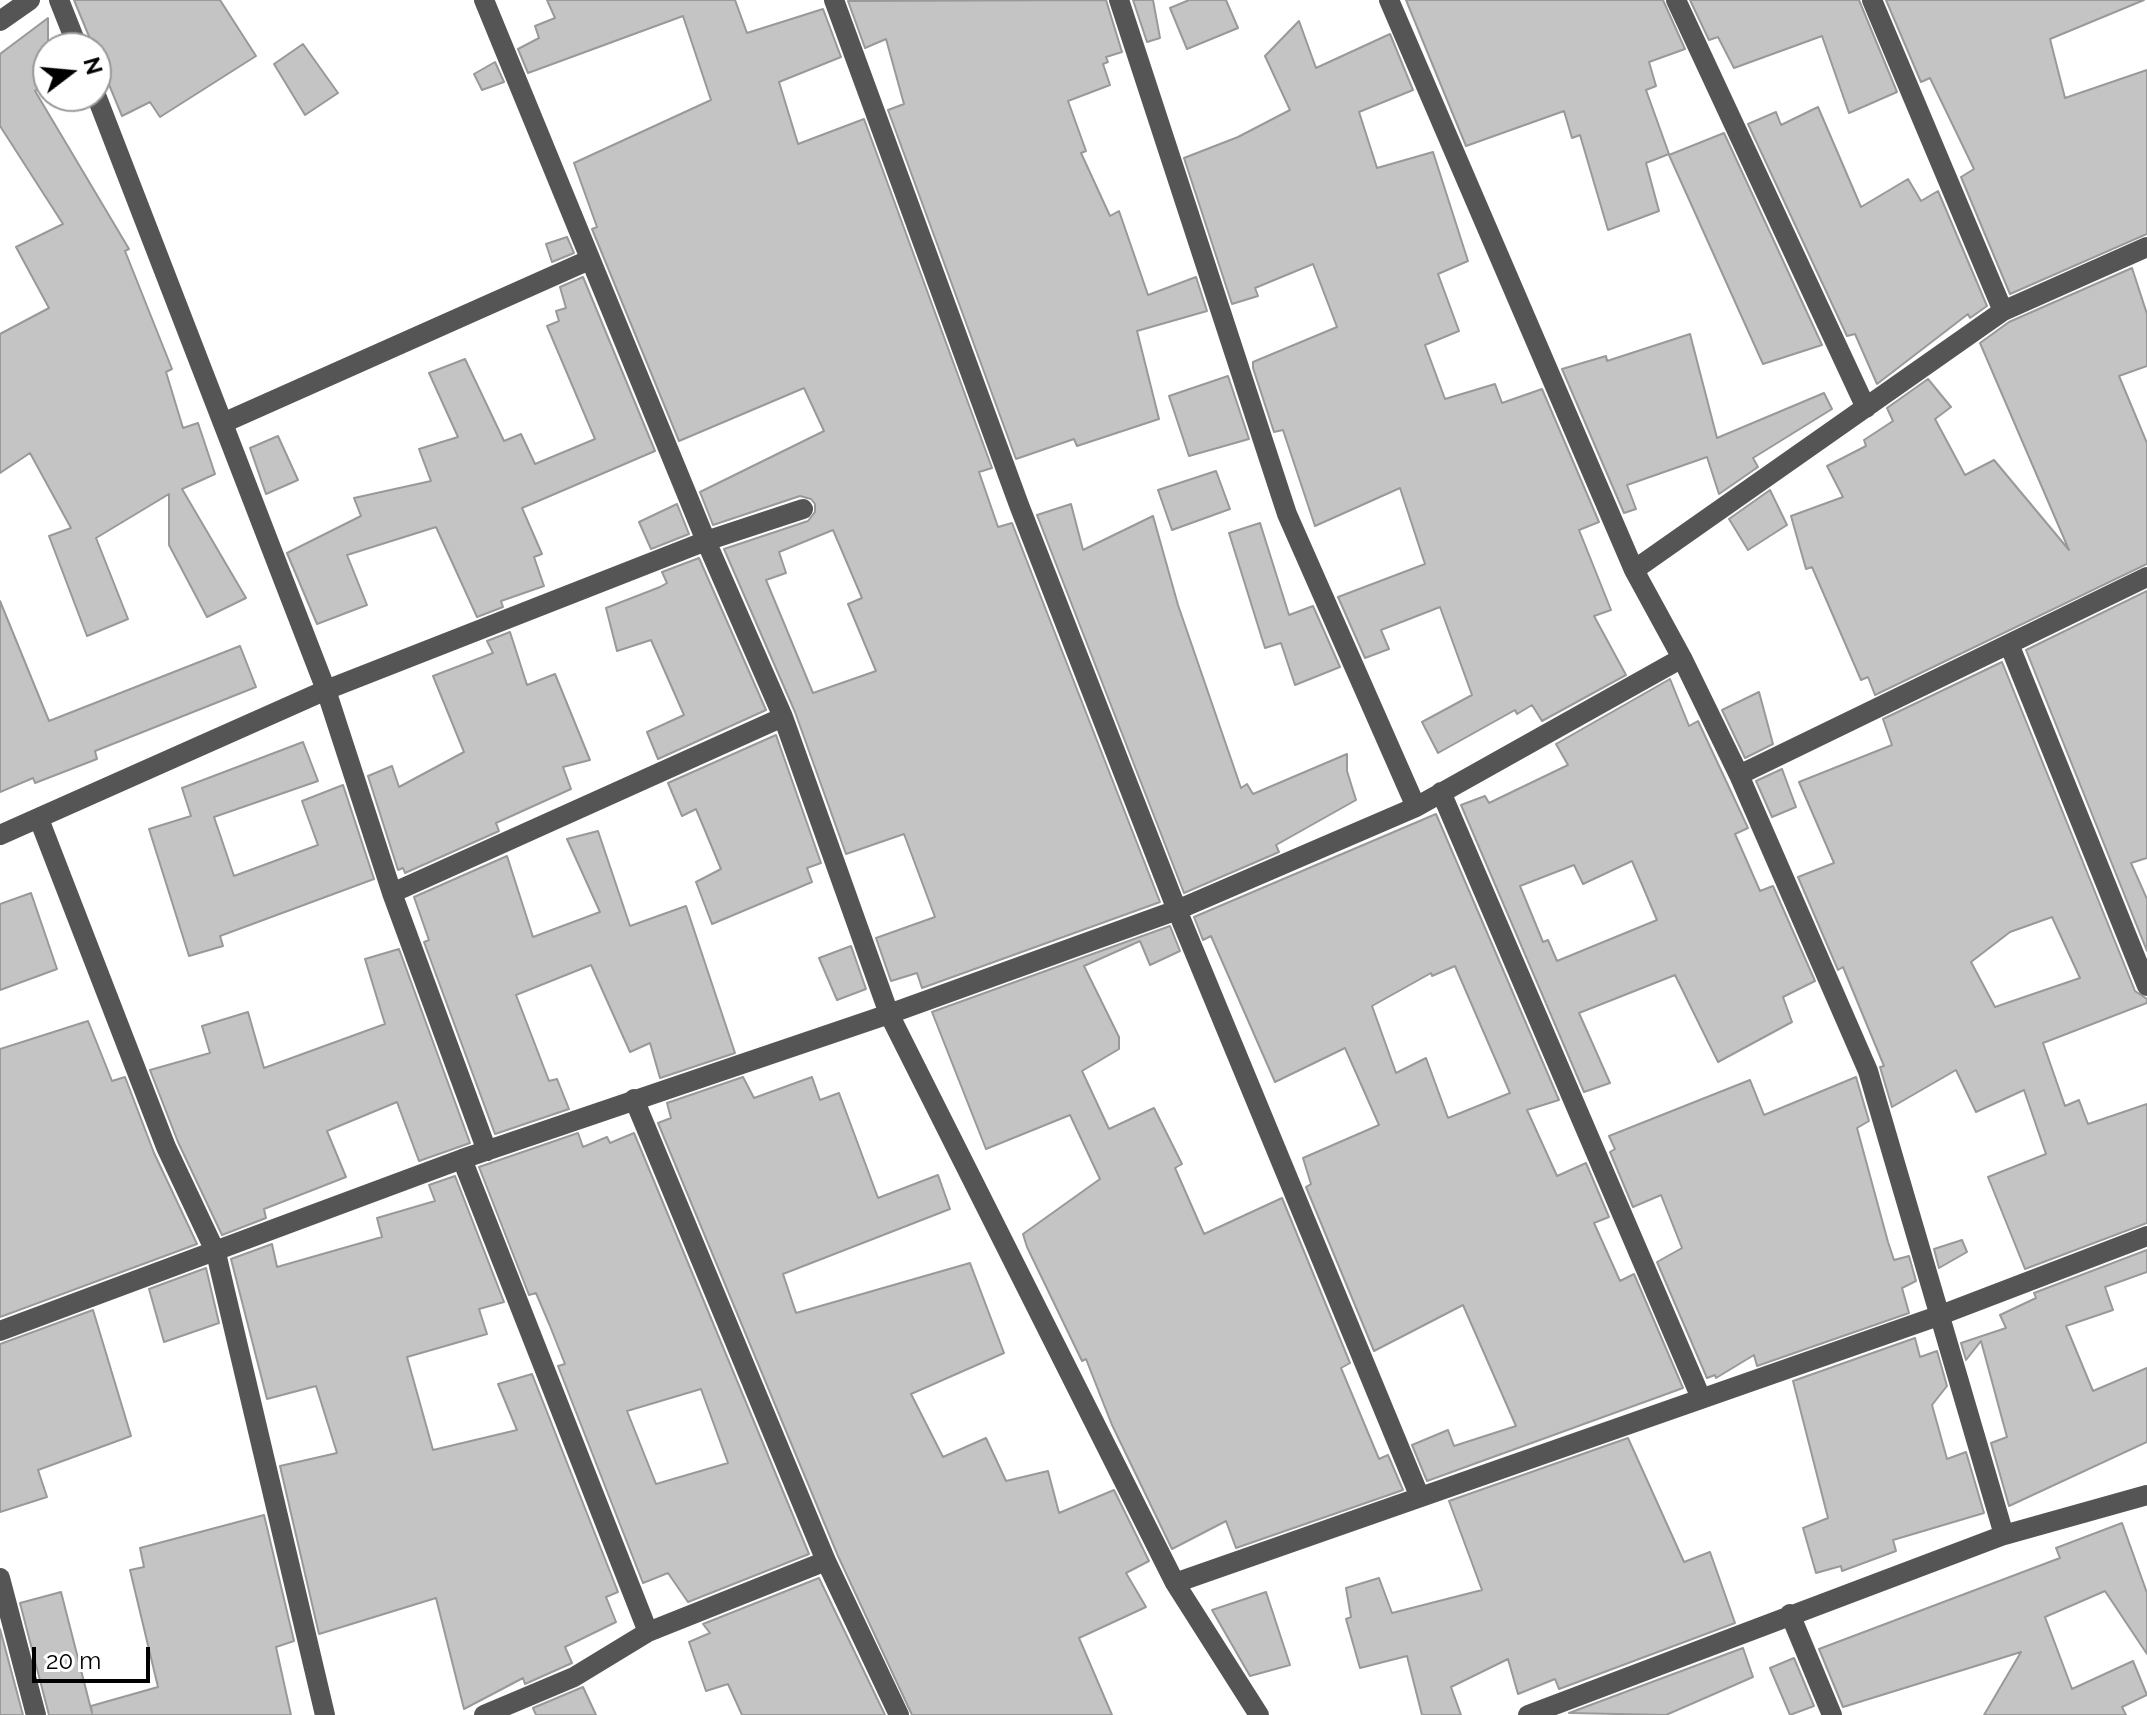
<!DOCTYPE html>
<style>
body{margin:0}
#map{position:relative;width:2147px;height:1715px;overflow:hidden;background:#fff;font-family:Raleway,sans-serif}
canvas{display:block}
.north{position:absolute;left:32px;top:32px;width:80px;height:80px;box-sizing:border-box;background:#fff;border:2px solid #999;border-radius:50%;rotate:74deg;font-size:22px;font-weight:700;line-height:32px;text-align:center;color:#000}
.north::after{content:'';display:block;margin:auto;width:28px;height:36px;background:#000;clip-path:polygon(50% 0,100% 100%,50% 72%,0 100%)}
.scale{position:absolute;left:32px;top:1647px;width:118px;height:36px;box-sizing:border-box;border:4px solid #000;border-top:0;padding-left:10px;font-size:24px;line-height:28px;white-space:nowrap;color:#000;-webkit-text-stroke:6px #fff;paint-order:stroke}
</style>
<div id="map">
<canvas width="2147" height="1715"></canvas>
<div class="north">N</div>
<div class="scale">20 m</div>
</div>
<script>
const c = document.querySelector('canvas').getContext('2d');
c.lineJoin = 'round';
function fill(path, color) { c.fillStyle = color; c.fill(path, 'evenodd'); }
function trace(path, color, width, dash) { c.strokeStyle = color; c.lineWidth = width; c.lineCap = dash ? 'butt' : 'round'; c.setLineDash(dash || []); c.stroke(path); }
const building = new Path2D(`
 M74,0H220L256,56L160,117L150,102L122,116Z
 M547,0H735L747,33L823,9L841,57L779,82L798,144L864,119L992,468L979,472L998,527L1012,523L1160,902L922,988L917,973L891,981L876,938L935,917L904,834L846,854L795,712L724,549L808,521L815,512V504L811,499L800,496L713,525L700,492L824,431L804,388L679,441L592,229L597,227L574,163L711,100L683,16L528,73L518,49L539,38L535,26L555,18ZM833,530L862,598L848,604L876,671L813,693L766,580L786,573L779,552Z
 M1106,0L1122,52L1106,57L1108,62L1103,64L1110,85L1068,101L1086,151L1081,153L1110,216L1119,211L1148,295L1196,277L1207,311L1137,331L1159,419L1077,446L1074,439L1016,459L888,110L904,104L886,39L865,48L848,1Z
 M1133,0H1153L1160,38L1147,42Z
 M1189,0H1226L1238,28L1187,49L1170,8Z
 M1406,0H1663L1685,49L1649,62L1656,86L1646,90L1669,154L1646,163L1659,211L1608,230L1580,135L1572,138L1564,111L1466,146Z
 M1690,0H1859L1897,92L1849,113L1822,36L1734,68L1718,37L1709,40Z
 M1886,0H2144L2050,39L2065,98L2147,70V234L2010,294L1961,177L1974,169L1930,78L1921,82Z
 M48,18V79L35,91L129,249L125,251L172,369L166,372L183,428L198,423L215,474L182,489L246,598L207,617L169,545V494L96,538L128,619L87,636L49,536L71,528L30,453L0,473V334L49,308L16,247L63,224L0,126V54Z
 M1299,21L1316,68L1390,34L1413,90L1359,112L1377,168L1433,152L1468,261L1438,274L1459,331L1425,345L1445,399L1495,384L1502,403L1542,389L1599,522L1579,530L1611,610L1594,616L1626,675L1542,721L1532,705L1517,714L1515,710L1438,753L1422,722L1472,695L1440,607L1381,630L1389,649L1365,658L1338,597L1425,564L1400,488L1315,526L1283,430L1274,432L1253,368V362L1337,327L1313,264L1255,288L1258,296L1232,304L1184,158L1238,137L1290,110L1265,56Z
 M303,44L338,93L305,115L274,64Z
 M495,62L504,82L482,90L474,74Z
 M1818,107L1861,207L1908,179L1921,201L1938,191L1987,306L1970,318L1968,314L1877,384L1855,334L1847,336L1748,124L1776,112L1781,125Z
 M1724,133L1822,345L1763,364L1669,155Z
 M567,237L574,253L552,262L546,244Z
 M2132,268L2147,314V366L2119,376L2147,443V564L1875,695L1868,677L1861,680L1812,567L1806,569L1791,516L1843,497L1827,466L1866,446L1864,440L1893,421L1887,408L1928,379L1951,407L1935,419L1965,475L1994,460L2069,550L1980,343L2009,322Z
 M583,277L655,451L522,508L542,554L534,557L544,586L501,601L503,607L477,617L436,527L347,555L367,605L317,624L287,553L361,516L354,498L431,481L419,449L458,437L429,373L465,359L504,441L521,434L535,464L595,439L547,326L559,321L556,311L566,308L560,287Z
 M1690,334L1717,438L1824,393L1832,409L1753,458L1758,467L1719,494L1707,457L1627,485L1636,509L1624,513L1562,369L1606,356L1607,361Z
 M1228,376L1249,439L1189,456L1169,396Z
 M278,436L298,480L266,494L250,448Z
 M1216,471L1230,509L1172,530L1158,490Z
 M1770,490L1787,525L1748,550L1729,519Z
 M677,504L689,534L651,549L639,522Z
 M1071,504L1083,550L1153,516L1178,605L1241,788L1247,784L1253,794L1347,754V771L1356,800L1276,845L1279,852L1184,893L1037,515Z
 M1260,523L1289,615L1313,606L1340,667L1295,685L1281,643L1265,648L1229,533Z
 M699,558L766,710L658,759L647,732L684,715L651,640L617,651L606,608L660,587L667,583L662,572Z
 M2147,591V858L2131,863L2147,899V951L2026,650Z
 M0,601L49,721L240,646L256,687L95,751L97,759L35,783L33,778L0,792Z
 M510,632L527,685L555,674L590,760L563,767L571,789L496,823L499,831L405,873L403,868L398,870L368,776L392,766L399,787L464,752L433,676L493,653L487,641Z
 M2002,662L2135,991L2147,999V1003L2043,1043L2065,1106L2079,1100L2088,1124L2147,1104V1223L2025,1269L1988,1177L2046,1154L2024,1090L1976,1112L1956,1070L1892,1107L1880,1067L1884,1066L1843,967L1838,970L1798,877L1834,863L1799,782L1892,745L1883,719ZM2052,917L2080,978L1995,1007L1971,962L2010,932Z
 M1670,679L1689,726L1698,721L1748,828L1735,834L1760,891L1773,886L1815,981L1783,997L1792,1022L1718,1062L1675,975L1579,1013L1610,1083L1584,1092L1461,805L1485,796L1489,803L1568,765L1556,744ZM1632,861L1657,920L1557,961L1548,940L1543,942L1520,886L1574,865L1583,884Z
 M1759,692L1773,744L1745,758L1722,710Z
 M776,735L821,863L807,868L812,882L712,924L696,882L721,869L696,809L682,816L668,783Z
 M303,742L318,781L214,817L234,876L318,845L302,801L343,785L374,879L220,936L223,946L189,956L149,829L191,816L182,788Z
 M1782,769L1796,807L1772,817L1756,781Z
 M1436,814L1559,1100L1527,1110L1557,1176L1586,1163L1609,1217L1594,1223L1620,1281L1634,1274L1683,1388L1427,1481L1412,1445L1448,1430L1454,1446L1516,1426L1463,1305L1374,1351L1306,1187L1311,1184L1303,1158L1379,1125L1345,1048L1275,1082L1211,936L1203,940L1194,917ZM1455,966L1510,1093L1448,1118L1426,1058L1396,1073L1372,1006L1431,973L1432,976Z
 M598,831L630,926L686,906L735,1053L660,1078L650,1043L630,1052L591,965L516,995L549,1081L557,1079L569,1109L495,1134L424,942L429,940L414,897L507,856L533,937L600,912L567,839Z
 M31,893L57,969L0,990V904Z
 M1170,926L1180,951L1150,965L1140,941L1084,966L1119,1037V1049L1082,1071L1109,1129L1154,1108L1182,1164L1175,1168L1204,1234L1282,1198L1350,1363L1341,1368L1379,1459L1388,1455L1403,1490L1236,1548L1226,1521L1172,1549L1112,1425L1086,1359L1082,1361L1027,1247L1023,1234L1100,1179L1070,1115L986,1149L932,1012Z
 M851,946L866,989L837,1000L819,958Z
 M399,949L470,1143L419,1161L397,1102L327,1131L346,1177L264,1209L266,1218L222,1235L178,1142L150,1070L210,1053L202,1026L248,1012L264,1068L385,1024L365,959Z
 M88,1021L112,1081L125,1077L154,1153L197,1244L0,1317V1049Z
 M743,1077L754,1098L812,1077L820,1100L839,1093L878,1198L938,1175L950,1209L783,1274L796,1313L970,1263L1004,1353L911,1394L943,1457L986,1438L1006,1481L1048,1471L1059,1513L1114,1490L1149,1561L1126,1573L1146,1607L1079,1638L1112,1715H912L838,1556L658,1123L671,1118L667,1103Z
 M1856,1077L1869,1121L1857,1128L1888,1242L1894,1260L1909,1256L1916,1281L1902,1288L1909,1313L1757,1366L1754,1355L1716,1378L1715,1375L1707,1378L1657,1262L1682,1248L1661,1195L1633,1207L1610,1152L1615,1149L1609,1136L1750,1080L1764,1115Z
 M578,1133L583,1147L607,1137L610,1143L634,1133L809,1554L688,1602L668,1573L643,1583L558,1366L565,1364L550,1326L536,1293L529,1295L479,1167ZM701,1389L728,1463L656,1484L627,1411Z
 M455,1176L504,1302L479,1309L487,1334L407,1357L433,1450L517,1430L498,1384L532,1374L618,1592L606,1597L616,1622L565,1647L572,1663L525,1684L523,1678L464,1709L436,1598L319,1634L280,1466L337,1453L316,1386L267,1399L231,1259L272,1244L277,1267L382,1237L377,1218L435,1201L429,1185Z
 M1962,1240L1967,1252L1939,1268L1934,1249Z
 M2147,1250V1272L2105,1287L2113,1310L2066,1326L2093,1391L2147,1368V1442L2009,1506L1991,1443L2007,1437L1981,1341L1966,1360L1961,1343L2006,1328L2000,1315L2036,1298L2034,1293Z
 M206,1268L219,1323L164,1342L149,1289Z
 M93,1310L131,1436L38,1470L47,1497L0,1512V1344Z
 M1915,1338L1920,1357L1937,1351L1947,1386L1932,1405L1947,1459L1966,1452L1984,1513L1893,1540L1896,1551L1842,1571L1841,1566L1816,1573L1803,1528L1828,1518L1793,1381Z
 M1628,1438L1684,1562L1710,1552L1735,1623L1559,1689L1555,1679L1518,1694L1508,1659L1451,1687L1461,1715H1422L1407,1656L1360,1668L1346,1619L1351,1617L1346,1588L1379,1578L1392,1613L1482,1590L1449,1501Z
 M264,1515L294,1641L276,1647L291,1715H49L20,1603L61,1592L92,1713L91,1706L158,1687L130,1570L144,1567L140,1548Z
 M2122,1523L2147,1593V1654L2105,1591L2045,1617L2072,1689L2133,1661L2147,1695L2122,1707L2126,1715H1984L2021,1652L1843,1707L1819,1649L2060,1558L2056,1548Z
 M819,1578L885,1715H742L728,1684L706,1691L689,1642L710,1633L703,1624Z
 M1266,1592L1290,1665L1250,1676L1212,1610Z
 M0,1629L23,1715H0Z
 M1743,1648L1753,1677L1666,1715L1569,1713Z
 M1794,1658L1814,1706L1790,1715L1770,1668Z
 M583,1687L596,1715H536L533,1708Z`);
fill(building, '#c4c4c4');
trace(building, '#999', 2);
trace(new Path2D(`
 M59,0L78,48
 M484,0L706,541L783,717L889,1014L1175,1583L1259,1715
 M834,0L1019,505L1177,910L1419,1495
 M1119,0L1287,514L1416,807
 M1389,0L1634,570L2003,311L2147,247
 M1676,0L1866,408
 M1872,0L2003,311
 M0,21L30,0
 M96,95L326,690L392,893L487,1151
 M223,423L589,260
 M1634,570L1682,658L1739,775L1868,1071L2004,1535
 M2009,644L2147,986
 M1739,775L2147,577
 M1441,792L1701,1398
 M39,819L166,1147L216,1253L325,1715
 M0,835L326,690L706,541L803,509
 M392,893L783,717
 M634,1099L826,1561L899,1715
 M462,1159L648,1632
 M0,1331L462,1159L889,1014L1177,910L1416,807L1682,658
 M0,1578L36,1715
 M1175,1583L1938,1316L2147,1236
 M1790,1614L1832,1715
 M484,1715L574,1677L648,1632L826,1561
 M1528,1715L2004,1535L2147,1495`), '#555', 20);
</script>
